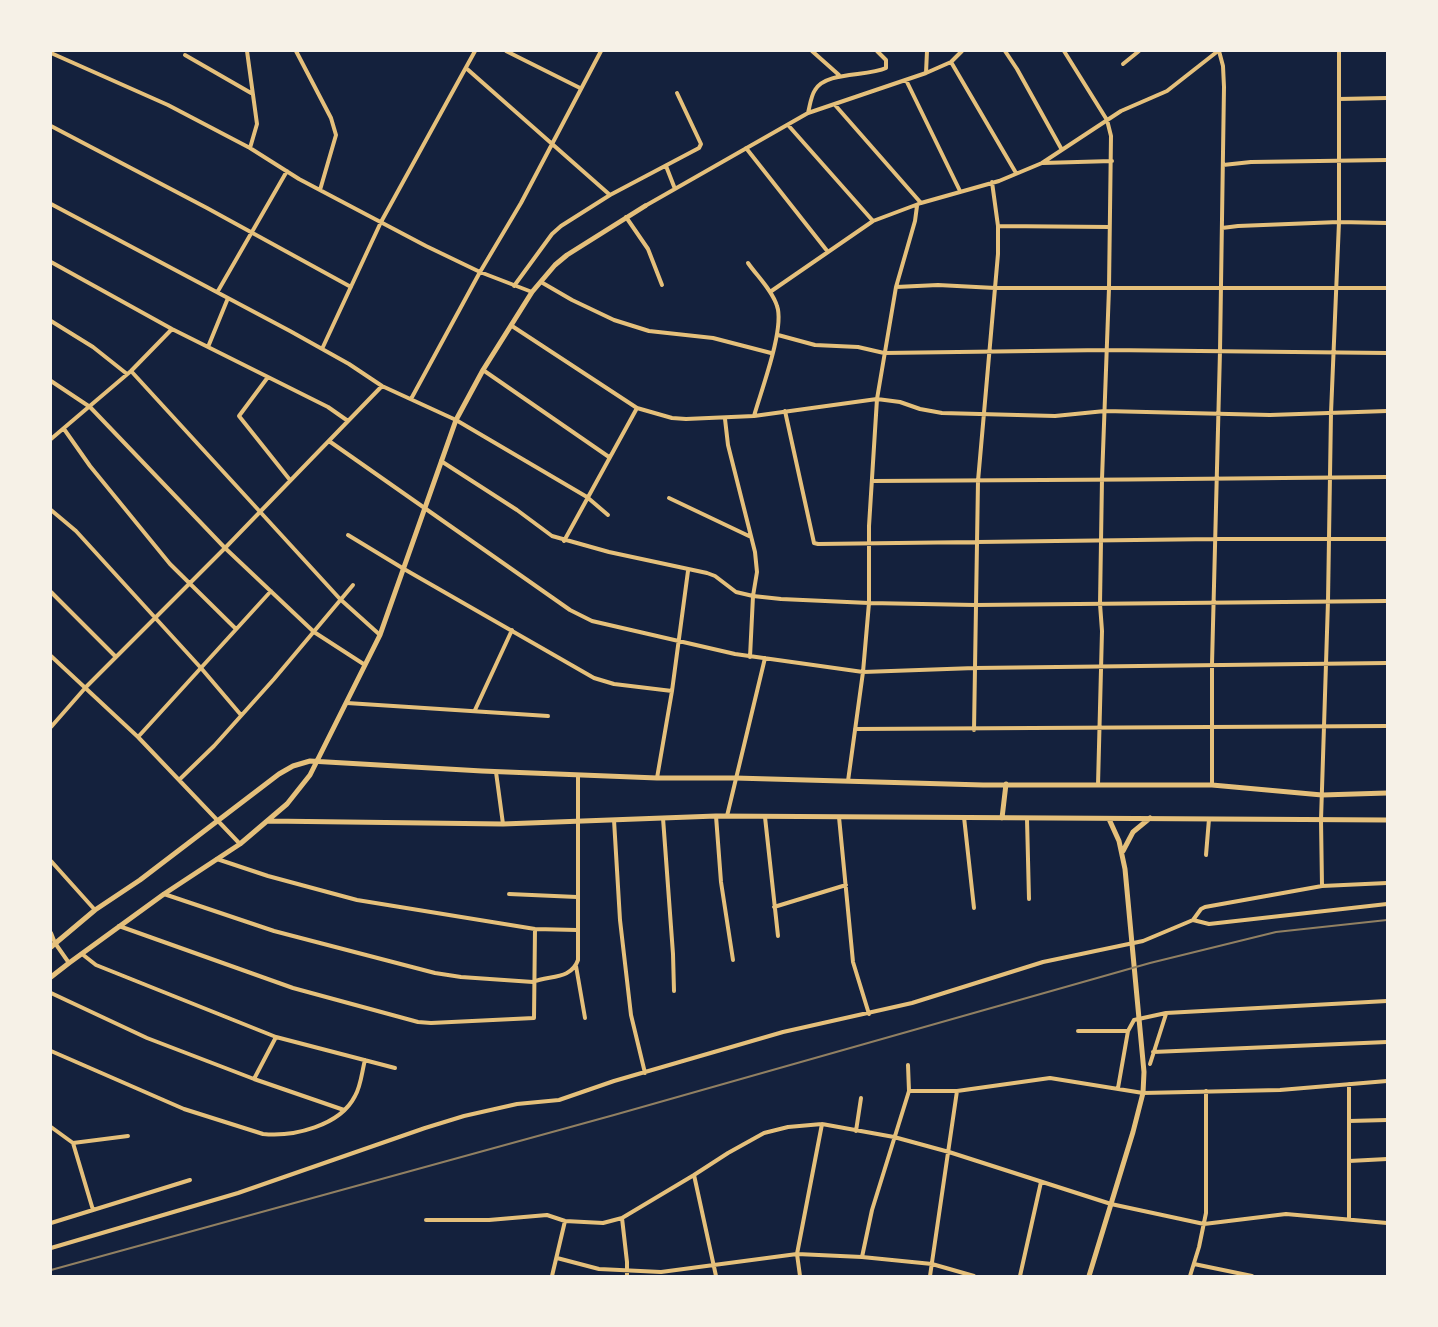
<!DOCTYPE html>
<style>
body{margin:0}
#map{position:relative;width:1438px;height:1327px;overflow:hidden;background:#14213d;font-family:"IBM Plex Sans",sans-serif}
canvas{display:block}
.frame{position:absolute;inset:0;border:52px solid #f6f1e7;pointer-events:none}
</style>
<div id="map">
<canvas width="1438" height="1327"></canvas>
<div class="frame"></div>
</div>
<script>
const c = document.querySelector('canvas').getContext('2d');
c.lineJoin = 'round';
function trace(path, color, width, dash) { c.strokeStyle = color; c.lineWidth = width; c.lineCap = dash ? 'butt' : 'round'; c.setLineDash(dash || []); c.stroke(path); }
trace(new Path2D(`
 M247,51L257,124L250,148
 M296,51L331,118L336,135L320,190
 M506,51L580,88
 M812,51L839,75
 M1005,51L1017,69L1062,150
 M1064,51L1107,120L1111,136L1109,288L1102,479L1100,604L1102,631L1098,785
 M51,53L168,105L250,148L299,179L426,246L480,272L532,292
 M185,55L251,93
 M951,62L1016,173
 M1123,64L1139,51
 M466,68L610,195
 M926,73L927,51
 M906,80L960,191
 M1339,99L1387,98
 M835,105L921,203
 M808,113C810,105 811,96 815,90C826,71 867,77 886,68V60L877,51
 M788,125L873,221
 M51,126L207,208L351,287
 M746,148L828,252
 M1043,163L1112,161
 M1223,165L1251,162L1387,160
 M666,166L675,189
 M51,204L290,331L349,364L382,386L456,420L587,497L608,515
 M645,206L808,113L926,73L951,62L962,51
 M626,217L648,249L662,285
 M998,226L1109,227
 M1222,228L1238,226L1339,222L1387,223
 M51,262L172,329L328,407L348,421
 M748,263C757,276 772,290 777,306C785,328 761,391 754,416
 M541,282L572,300L614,320L649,331L713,338L771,353
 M514,286L552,234L561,226L610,195L699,148L701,144L677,93
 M896,287L938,285L995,288H1387
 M218,291L287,171
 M770,292L873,221L921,203L999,181L1042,163L1121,111L1167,91L1218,51
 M51,321L93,347L127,374
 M512,326L637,408L672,418L686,419L754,416L877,399L900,402L920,409L942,413L1055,416L1105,411L1270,415L1387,411
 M778,335L815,345L858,347L884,353L1106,350L1387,353
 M208,347L228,298
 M322,349L381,222L475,51
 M483,370L609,457
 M131,371L340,599L380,635
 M268,377L239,416L290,480
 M51,381L90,407L225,548L314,632L365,665
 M411,399L480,272L521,203L601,51
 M785,411L814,543L818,544L1215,539H1387
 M725,419L728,445L755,552L757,572L753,596L750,657
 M64,429L90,466L170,564L236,629
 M51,439L131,371L172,329
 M329,441L570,610L592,621L735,654L863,672L975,668L1387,663
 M441,461L517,510L552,536L609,552L707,573L715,576L736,592L753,596L781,599L869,603L975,605L1387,601
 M872,481C1044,481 1215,478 1387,477
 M669,498L751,537
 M51,510L76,531L201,668L241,715
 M348,535L404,569L594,678L614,684L672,691
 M564,541L637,408
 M51,592L116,657
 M51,656L138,737L240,844
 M347,703L548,716
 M475,710L512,630
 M51,727L86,687L225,548L382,386
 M855,729L1387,726
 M974,730L978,481L998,254V226L992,182
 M138,737L271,591
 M496,772L503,824
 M657,778L672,691L688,571
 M180,779L214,746L274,679L353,585
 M848,781L863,672L869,603V526L877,399L896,287L915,221L917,206
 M1212,785V664L1220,351L1224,87L1223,66L1219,51
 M716,816L721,882L733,960
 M727,816L765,658
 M765,817L778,936
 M839,817L853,962L869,1014
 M964,817L974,908
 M663,818L673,954L674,991
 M1027,819L1029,899
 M614,820L620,920L631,1015L645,1073
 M1206,855L1209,819
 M217,859L268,876L357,900L535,929L577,930
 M51,861L95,910
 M1322,886L1321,820L1328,601L1331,413L1339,222V51
 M164,894L274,931L435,973L461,977L533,982C549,975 571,980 578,960V775
 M509,894L577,897
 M774,907L846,885
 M1193,920L1201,909L1205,907L1322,886L1387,883
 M119,926L293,988L418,1022L431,1023L534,1018L535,929
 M51,933L55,943L69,963
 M82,954L96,965L276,1037L395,1068
 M576,966L585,1018
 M51,993L147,1038L254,1079L344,1110
 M1078,1031H1128
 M51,1051L184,1109L263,1134C293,1137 340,1126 355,1096C361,1086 362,1071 365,1060
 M1153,1052L1387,1042
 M1150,1064L1166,1014
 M254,1079L276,1037
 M1118,1088L1128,1031L1134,1020L1166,1013L1387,1001
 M909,1091H957L1050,1078L1143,1093L1280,1090L1387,1081
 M1349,1121L1387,1120
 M51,1127L73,1143L128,1136
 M856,1131L861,1098
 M73,1143L93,1210
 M1349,1161L1387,1159
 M694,1175L716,1276
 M622,1218L627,1262V1276
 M1349,1218V1084
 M426,1220H489L547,1215L565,1221L603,1223L622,1218L694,1175L728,1153L764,1133L788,1127L822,1124L894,1137L949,1152L1111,1204L1204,1224L1286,1214L1387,1223
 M51,1223L190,1180
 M51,1248L238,1193L425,1128L464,1116L517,1104L559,1100L614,1081L783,1032L912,1003L1043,962L1143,941L1193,920L1209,924L1387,904
 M862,1257L872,1210L909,1091L908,1065
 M557,1258L599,1269L661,1272L797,1254L862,1257L932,1264L974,1276
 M1194,1264L1252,1276
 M552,1276L565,1221
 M800,1276L797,1254L822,1124
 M930,1276L957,1091
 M1020,1276L1041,1182
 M1190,1276L1199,1247L1206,1213V1091`), '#e5c07b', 4);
trace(new Path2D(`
 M1002,818L1006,784
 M268,821L503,824L716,816L1387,820
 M1123,851L1133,832L1150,818
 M51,947L95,910L140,880L279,774L293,766L310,761L482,771L657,778H735L983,785H1212L1322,795L1387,793
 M51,977L69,963L164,894L240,844L287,804L310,775L380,635L456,420L483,370L532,292L555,265L567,255L645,206
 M1089,1276L1133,1132L1143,1093L1144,1072L1125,869L1119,841L1109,819`), '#e5c07b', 5);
trace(new Path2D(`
 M51,1270L614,1115L1150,963L1276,932L1387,920`), '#918062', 2);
</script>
